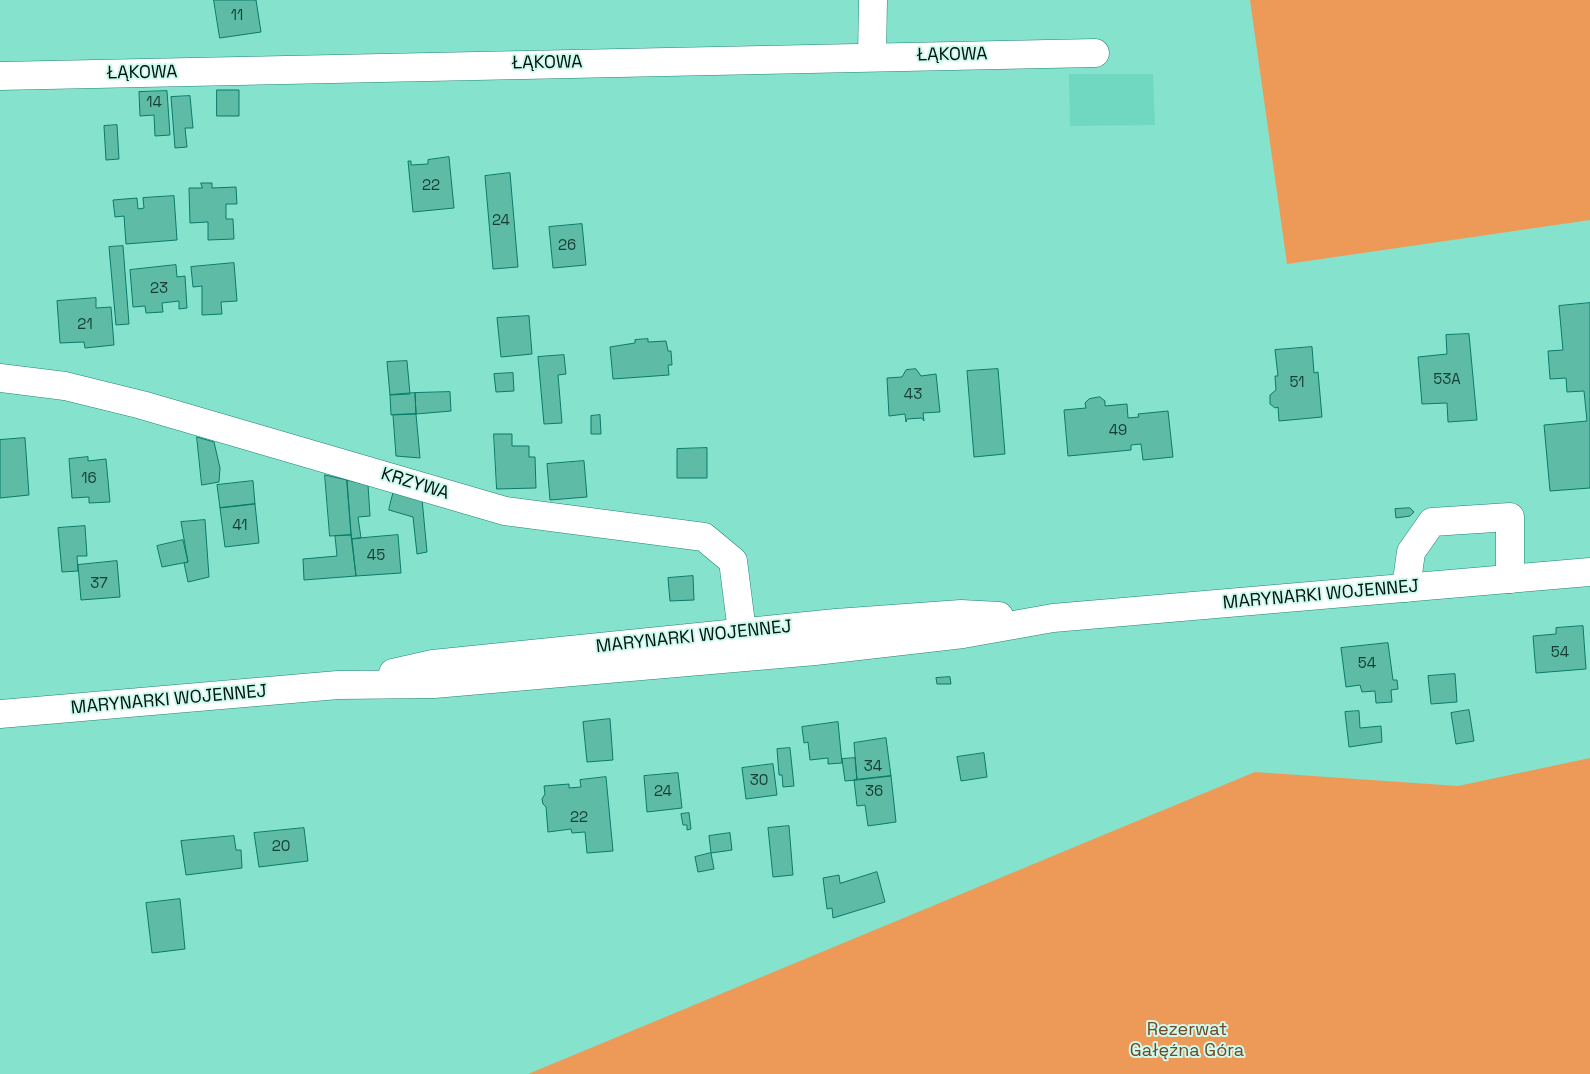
<!DOCTYPE html>
<meta charset="utf-8">
<style>
body{margin:0}
canvas{display:block;background:#85e2cd}
</style>
<canvas width="1590" height="1074"></canvas>
<script>
const c = document.querySelector('canvas').getContext('2d');
c.lineJoin = 'round';
function fill(path, color) { c.fillStyle = color; c.fill(path, 'evenodd'); }
function trace(path, color, width, dash) { c.strokeStyle = color; c.lineWidth = width; c.lineCap = dash ? 'butt' : 'round'; c.setLineDash(dash || []); c.stroke(path); }
function drawText(font, color, halo, rows, align = 'center') {
  c.font = font + ' "Space Grotesk",sans-serif'; c.lineWidth = 4; c.setLineDash([]); c.textBaseline = 'middle'; c.strokeStyle = halo; c.fillStyle = color; for (const [text, x, y, turn = 0] of rows) {
    c.save(); c.translate(x, y); c.rotate((+turn || 0) * Math.PI / 180); c.textAlign = isNaN(turn) ? turn : align; if (halo) c.strokeText(text, 0, 0); c.fillText(text, 0, 0); c.restore();
  }
}
fill(new Path2D(`
 M1069,74H1153L1155,125L1070,126Z`), '#70d8c1');
fill(new Path2D(`
 M1250,0H1590V220L1287,264Z
 M1590,758V1074H528L1255,772L1458,786Z`), '#ed9a58');
const building = new Path2D(`
 M214,0H256L261,32L220,38Z
 M217,90H239V116H217Z
 M167,91L170,135L155,136L154,115L140,116L139,92Z
 M190,96L193,128H185L187,147L175,148L171,97Z
 M117,125L119,159L106,160L104,126Z
 M449,157L454,208L413,212L408,161H411V165L428,164V160Z
 M510,173L518,267L493,269L485,176Z
 M201,183H212V188L236,187L237,204H226V219H233L234,239L208,240V222L190,223L189,188H202Z
 M174,196L177,240L126,244L124,216L115,217L113,200L137,198L138,209L144,208L143,198Z
 M582,224L586,265L553,268L549,227Z
 M123,246L129,324L116,325L109,247Z
 M234,263L237,301L221,302L222,314L202,315V286L193,287L191,267Z
 M176,265L177,277L185,276L187,308L179,309V301L162,303L163,312L146,313L145,306L133,307L130,270Z
 M96,298V308L111,307L114,345L85,348L84,342L60,343L57,301Z
 M1590,303V488L1550,491L1544,425L1587,421L1584,391L1567,392L1566,378L1550,379L1548,351L1563,350L1559,306Z
 M529,316L532,354L501,357L497,318Z
 M1469,334L1477,420L1448,422L1447,403L1422,404L1418,357L1447,354L1446,335Z
 M648,339V342L666,341L668,351H671L672,365H668L669,375L613,379L610,347L635,343V340Z
 M1312,347L1314,373L1318,372L1322,417L1279,421L1278,407L1275,408L1270,404V395L1276,390L1275,376H1278L1275,350Z
 M564,355L566,374L558,375L562,423L544,424L538,357Z
 M407,361L410,394L390,395L387,362Z
 M916,369L921,376L936,374L940,412L923,413L924,421L922,418L907,419L906,422L905,414L889,416L887,378L902,377L906,370Z
 M998,369L1005,454L974,457L967,371Z
 M513,373L514,391L496,392L494,374Z
 M450,392L451,411L416,414L415,393Z
 M415,393L416,414L391,415L390,395Z
 M1100,397L1105,401V406L1127,404L1128,418L1139,417L1138,414L1168,411L1173,457L1143,460L1141,444L1131,445V450L1068,456L1064,410L1086,408L1085,403L1089,399Z
 M416,414L420,458L396,456L393,415Z
 M600,415L601,434H591V416Z
 M494,434H512V446H529V457H535L536,488L497,489Z
 M197,437L214,442L220,468L219,482L202,485Z
 M25,438L29,495L0,498V440Z
 M707,448V478H677V449Z
 M88,457V461L106,459L110,502L89,503V497L72,498L69,459Z
 M584,461L587,497L550,500L547,464Z
 M325,475L347,480L351,535L330,536Z
 M347,480L368,485L370,516L358,517L361,538L352,539Z
 M253,481L255,504L220,508L217,485Z
 M394,490L422,499L427,552L417,554L413,517L389,510Z
 M255,504L259,543L225,547L220,508Z
 M1410,508L1414,512L1410,516L1396,518L1395,509Z
 M205,520L209,577L188,582L184,563L188,562L181,522Z
 M85,526L87,556H77L78,571L62,572L58,528Z
 M351,535L356,576L304,580L303,559L337,556L335,536Z
 M398,535L401,573L356,576L352,539Z
 M183,540L188,562L162,567L157,546Z
 M117,561L120,597L81,600L78,565Z
 M693,576L694,600L670,601L668,578Z
 M1583,626L1586,669L1536,673L1533,636L1556,634V628Z
 M1388,643L1393,680H1397L1398,689L1391,690L1392,702L1376,703L1375,691L1362,692L1360,685L1346,687L1341,648Z
 M1455,674L1457,702L1431,704L1428,676Z
 M950,677L951,684H937L936,678Z
 M1469,710L1474,741L1456,744L1451,713Z
 M1359,711L1360,728L1381,726L1382,742L1349,747L1345,712Z
 M610,719L613,760L587,762L583,722Z
 M838,722L842,763L828,764V758L810,760L808,742L804,743L802,727Z
 M886,738L891,776L857,780L854,743Z
 M790,748L794,786L783,787L782,775H779L777,749Z
 M984,753L987,777L961,781L957,757Z
 M855,758L857,780L845,781L842,759Z
 M773,764L777,795L746,799L742,768Z
 M678,773L682,808L647,812L644,776Z
 M891,776L896,822L868,826L865,805L857,806L854,780Z
 M606,777L613,851L587,853L585,832L572,833L571,829L548,832L546,807L543,804L542,799L545,794L544,786L569,784V788L581,787L580,780Z
 M689,813L691,829L687,830V825H683L681,814Z
 M789,826L793,875L773,877L768,828Z
 M304,828L308,861L259,867L254,833Z
 M730,833L732,850L711,853L709,836Z
 M234,836L236,850H241L242,868L186,875L181,841Z
 M711,853L714,869L698,872L695,857Z
 M877,872L885,902L833,918L832,908L827,909L823,878L839,875L840,883Z
 M180,899L185,949L152,953L146,903Z`);
fill(building, '#5dbba6');
trace(building, '#097b69', 1);
const minor = new Path2D(`
 M872,56L873,0
 M0,76L1095,53
 M0,378L65,386L142,405L505,511L704,537L733,561L745,655
 M1406,588L1411,552L1432,522L1510,517V579`);
const major = new Path2D(`
 M393,673L433,664L836,623L961,614L999,616
 M0,714L338,685L434,684L815,651L963,634L1053,618L1590,572`);
trace(minor, '#1f8673', 29);
trace(major, '#1f8673', 29);
trace(minor, '#fff', 28);
trace(major, '#fff', 28);
drawText('15px', '#173e35', null, [
 ["11",237,16],
 ["14",154,103],
 ["22",431,186],
 ["24",501,221],
 ["26",567,246],
 ["23",159,289],
 ["21",85,325],
 ["53A",1447,380],
 ["51",1297,383],
 ["43",913,395],
 ["49",1118,431],
 ["16",89,479],
 ["41",240,526],
 ["45",376,556],
 ["37",99,584],
 ["54",1560,653],
 ["54",1367,664],
 ["34",873,767],
 ["30",759,781],
 ["24",663,792],
 ["36",874,792],
 ["22",579,818],
 ["20",281,847]
]);
drawText('18px', '#00140f', '#cefaee', [
 ["ŁĄKOWA",952,55,-1],
 ["ŁĄKOWA",547,63,-1],
 ["ŁĄKOWA",142,73,-1],
 ["KRZYWA",415,484,17],
 ["MARYNARKI WOJENNEJ",1321,595,-5],
 ["MARYNARKI WOJENNEJ",694,637,-6],
 ["MARYNARKI WOJENNEJ",169,700,-5]
]);
drawText('18px', '#6f4626', '#cefaee', [
 ["Rezerwat",1187,1030],
 ["Gałęźna Góra",1187,1051]
]);
</script>
